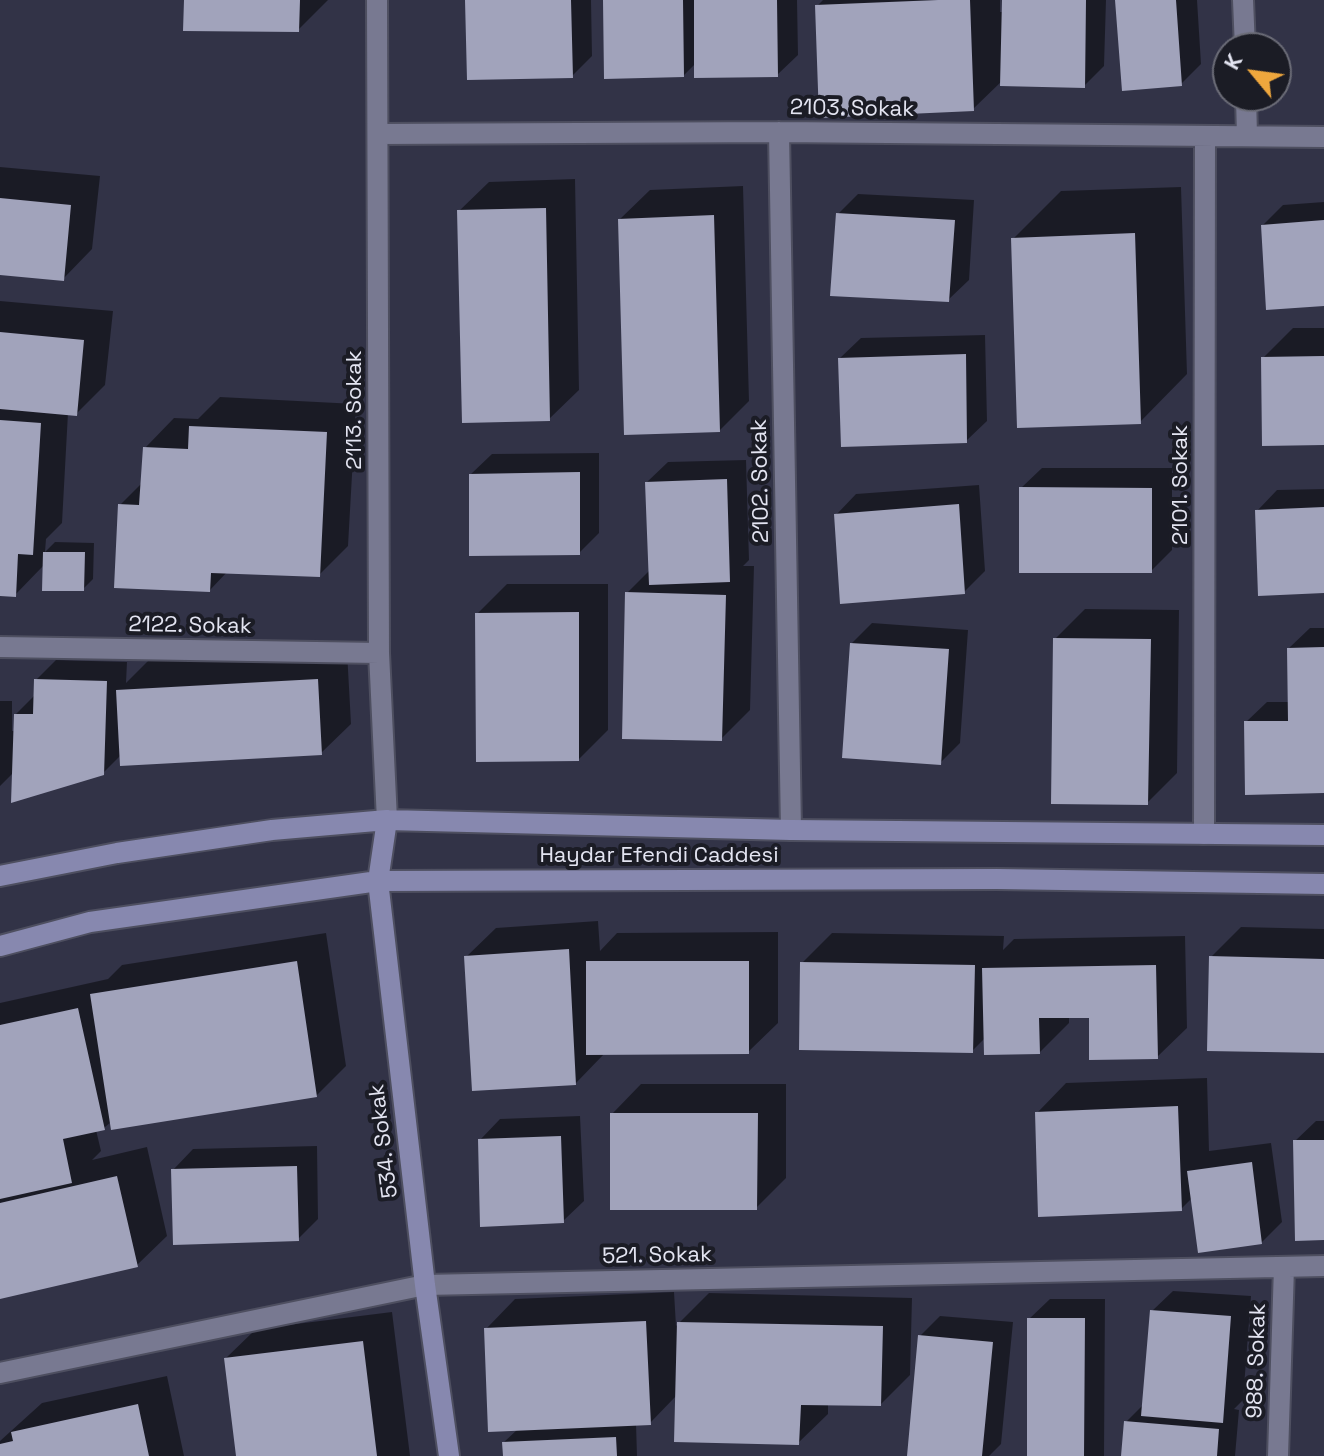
<!DOCTYPE html>
<style>
body{margin:0}
#map{position:relative;width:1324px;height:1456px;overflow:hidden;background:#323347;font-family:"Space Grotesk",sans-serif}
canvas{display:block}
.north{position:absolute;left:1212px;top:32px;width:80px;height:80px;box-sizing:border-box;background:#1b1c25;border:2px solid #6b6c77;border-radius:50%;rotate:299deg;font-size:22px;font-weight:700;line-height:32px;text-align:center;color:#e3e4f1}
.north::after{content:'';display:block;margin:auto;width:28px;height:36px;background:#efa73d;clip-path:polygon(50% 0,100% 100%,50% 72%,0 100%)}
</style>
<div id="map">
<canvas width="1324" height="1456"></canvas>
<div class="north">K</div>
</div>
<script>
const c = document.querySelector('canvas').getContext('2d');
c.lineJoin = 'round';
function fill(path, color) { c.fillStyle = color; c.fill(path, 'evenodd'); }
function trace(path, color, width, dash) { c.strokeStyle = color; c.lineWidth = width; c.lineCap = dash ? 'butt' : 'round'; c.setLineDash(dash || []); c.stroke(path); }
function drawText(font, color, halo, rows, align = 'center') {
  c.font = font + ' "Space Grotesk",sans-serif'; c.lineWidth = 8; c.setLineDash([]); c.textBaseline = 'middle'; c.strokeStyle = halo; c.fillStyle = color; for (const [text, x, y, turn = 0] of rows) {
    c.save(); c.translate(x, y); c.rotate((+turn || 0) * Math.PI / 180); c.textAlign = isNaN(turn) ? turn : align; if (halo) c.strokeText(text, 0, 0); c.fillText(text, 0, 0); c.restore();
  }
}
fill(new Path2D(`
 M186,0H328L298,30Z
 M467,0H591L592,56L572,76Z
 M605,0H797L798,55L777,75L696,63L683,76Z
 M823,0H1000V12H1004V0H1106L1104,66L1084,86L1003,80L973,109L817,6Z
 M1117,0H1197L1201,64L1181,84Z
 M0,167L100,176L92,249L63,279L0,273Z
 M575,179L579,390L549,419L459,211L489,182Z
 M743,186L749,401L720,430L620,219L650,190Z
 M1181,187L1187,374L1140,422L1013,239L1061,191Z
 M858,194L974,200L969,280L948,300L838,214Z
 M1324,202V304L1263,225L1283,205Z
 M0,301L113,311L105,385L76,414L68,413L62,523L46,539L45,552L55,542L94,543L93,579L83,589L44,565L15,595L0,594Z
 M1293,328H1324V443L1263,358Z
 M985,335L987,421L966,441L840,358L861,338Z
 M220,397L356,404L348,546L319,575L228,571L210,590L120,505L143,482L145,448L174,418L198,419Z
 M599,453V533L579,553L471,474L492,454Z
 M746,460L749,560L743,566H754L750,710L721,739L627,593L650,570L647,482L668,462Z
 M1042,468H1172V550L1151,571L1021,488Z
 M979,485L985,571L964,592L836,515L856,494Z
 M1324,489V591L1257,511L1277,490Z
 M507,584H608V730L579,759L477,614Z
 M1085,609L1179,610L1177,773L1147,803L1055,639Z
 M872,623L968,630L960,743L940,763L852,643Z
 M1310,628H1324V792L1246,722L1267,702H1290L1289,648Z
 M347,651L351,724L321,753L121,755L103,773L14,772L0,786V701H12V731H15L16,714L35,695L36,680L56,660L127,662L126,683L148,661Z
 M598,921L600,951L617,933L778,932V1023L748,1052L605,1053L576,1083L466,957L496,928Z
 M1241,927L1324,929V1051L1211,957Z
 M326,933L346,1066L316,1096L112,1121L104,1128L96,1130L101,1151L92,1160L147,1147L167,1236L137,1265L0,1297V1003L108,979L122,965Z
 M832,933L1004,936L1003,950L1014,939L1185,936L1187,1028L1157,1057L1091,1016H1069V1023L1039,1053L985,1038L972,1051L802,963Z
 M1207,1078L1209,1151L1271,1143L1282,1222L1261,1243L1193,1197L1181,1209L1037,1113L1066,1083Z
 M641,1084H786V1178L756,1208L612,1114Z
 M580,1116L584,1201L563,1221L480,1140L500,1119Z
 M1316,1121H1324V1238L1295,1141Z
 M317,1146L318,1219L298,1239L173,1170L193,1149Z
 M1173,1291L1251,1296L1243,1400L1234,1409L1239,1410L1235,1456H1123L1126,1422L1144,1404L1152,1311Z
 M674,1292L676,1326L709,1293L912,1298L910,1375L881,1404L828,1403V1414L798,1443L677,1395L650,1423H636L637,1456H505L504,1442L518,1429L486,1329L515,1299Z
 M1050,1299H1105L1104,1456H1029V1319Z
 M392,1312L410,1456H238L226,1358L256,1329Z
 M940,1316L1013,1322L1001,1444L989,1456H909L920,1336Z
 M167,1376L184,1456H0V1441L42,1403Z`), '#0007');
fill(new Path2D(`
 M184,0H300L299,32L183,31Z
 M465,0H571L573,78L467,80Z
 M603,0H683L684,77L604,79Z
 M694,0H777L778,77L694,78Z
 M938,0H970L974,111L819,118L815,5Z
 M1002,0H1086L1085,88L1000,86Z
 M1115,0H1176L1182,86L1122,91Z
 M0,198L71,205L64,281L0,275Z
 M546,208L550,421L462,423L457,210Z
 M836,213L955,220L949,302L830,296Z
 M714,215L720,432L624,435L618,219Z
 M1324,220V306L1266,310L1261,225Z
 M1135,233L1141,424L1017,428L1011,238Z
 M0,332L84,340L77,416L0,409Z
 M966,354L967,443L841,447L838,358Z
 M1324,356V445L1262,446L1261,357Z
 M0,420L41,423L33,555L18,554L16,597L0,596Z
 M189,426L327,432L320,577L211,573L210,592L114,588L118,504L139,505L143,447L188,449Z
 M580,472V555L469,556V474Z
 M727,479L730,582L649,585L645,482Z
 M1019,487L1152,488V573H1019Z
 M959,504L965,594L840,604L834,514Z
 M1324,507V593L1258,596L1255,510Z
 M43,552H85L84,591H42Z
 M625,592L726,595L722,741L622,739Z
 M579,612V761L476,762L475,613Z
 M1053,638L1151,639L1148,805L1051,804Z
 M850,643L949,649L941,765L842,758Z
 M1324,647V793L1245,795L1244,721H1288L1287,648Z
 M34,679L107,681L104,775L11,803L14,714H33Z
 M318,679L322,755L120,766L116,690Z
 M569,949L576,1085L472,1091L464,956Z
 M1209,956L1324,959V1053L1207,1051Z
 M297,961L317,1097L111,1130L90,994Z
 M586,961H749V1054L586,1055Z
 M800,962L975,965L973,1053L799,1050Z
 M1156,965L1158,1059L1089,1060V1018H1039L1040,1054L984,1055L982,968Z
 M78,1008L105,1130L63,1139L72,1183L0,1199V1025Z
 M1178,1106L1182,1211L1038,1217L1035,1112Z
 M610,1113H758L757,1210H610Z
 M561,1136L564,1223L480,1227L478,1139Z
 M1293,1140H1324V1240L1295,1241Z
 M1252,1162L1262,1244L1198,1253L1187,1171Z
 M297,1166L299,1241L173,1245L171,1169Z
 M117,1176L138,1267L0,1299V1203Z
 M1150,1310L1231,1316L1223,1423L1141,1416Z
 M1027,1318H1085L1084,1456H1027Z
 M646,1321L651,1425L488,1432L484,1328Z
 M677,1322L883,1326L881,1406L801,1405L799,1445L674,1442Z
 M918,1335L993,1342L982,1456H907Z
 M363,1341L377,1456H236L224,1358Z
 M138,1404L149,1456H0V1444L13,1441L11,1432Z
 M1124,1421L1219,1429L1217,1456H1121Z
 M616,1437L617,1456H503L502,1442Z`), '#a1a3bb');
const street = new Path2D(`
 M377,0L379,653L387,820
 M1243,0L1245,48
 M1246,96L1247,136
 M779,132L791,830
 M379,134L779,132L1324,137
 M0,647L379,653
 M1204,834L1205,137
 M0,1373L425,1285L1324,1266
 M1278,1456L1284,1267`);
const secondary = new Path2D(`
 M387,820L378,881L425,1285L449,1456
 M0,876L117,853L272,830L387,820L791,830L1324,835
 M0,946L90,922L378,881L997,879L1324,884`);
trace(street, '#4e4f60', 24);
trace(secondary, '#4e4f60', 24);
trace(street, '#787991', 20);
trace(secondary, '#8788af', 20);
drawText('22px', '#e3e4f1', '#1b1c25', [
 ["2103. Sokak",852,109,1],
 ["2113. Sokak",355,410,-90],
 ["2102. Sokak",761,481,-91],
 ["2101. Sokak",1181,485,-90],
 ["2122. Sokak",190,626,1],
 ["Haydar Efendi Caddesi",659,856],
 ["534. Sokak",384,1141,-97],
 ["521. Sokak",657,1256,-1],
 ["988. Sokak",1257,1361,-88]
]);
</script>
